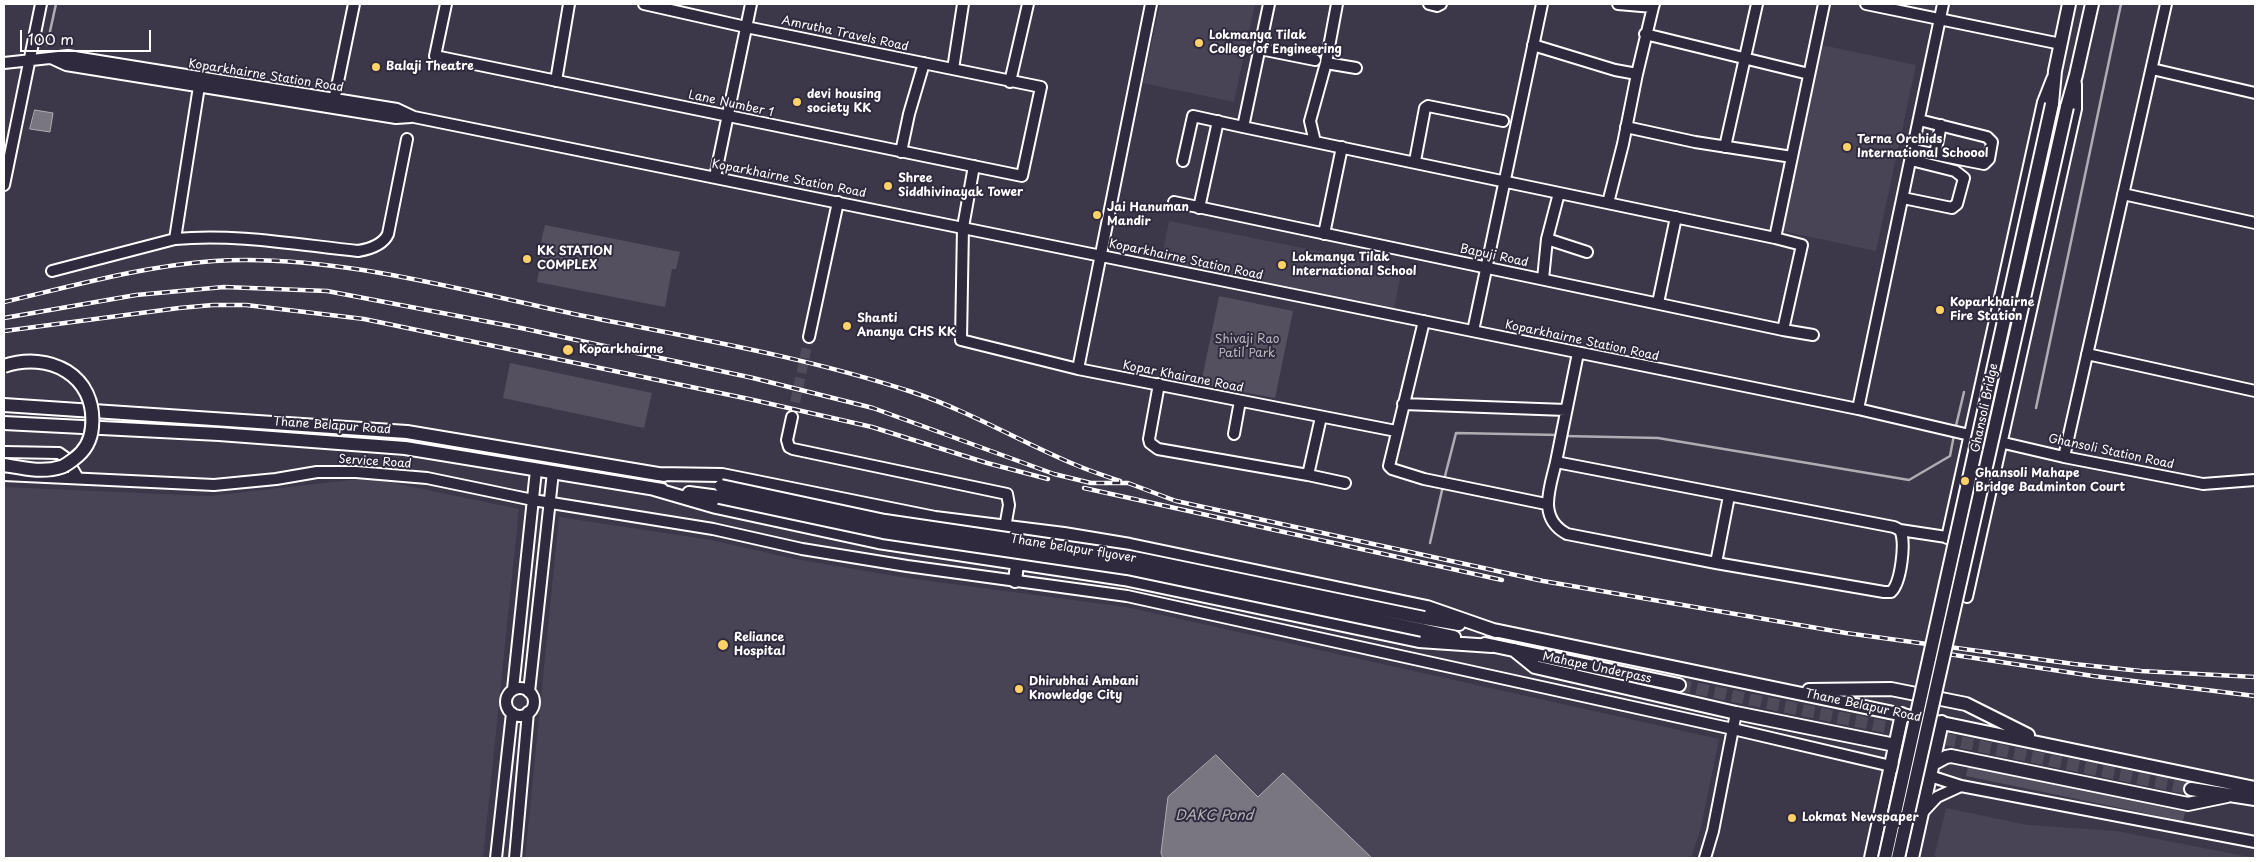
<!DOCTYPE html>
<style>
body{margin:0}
#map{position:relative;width:2259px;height:862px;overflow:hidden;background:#3c3749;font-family:"Playpen Sans",sans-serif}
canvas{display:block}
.frame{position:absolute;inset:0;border:5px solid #fff;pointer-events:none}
.scale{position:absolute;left:20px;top:30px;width:131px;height:22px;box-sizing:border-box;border:2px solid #fff;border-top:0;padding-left:6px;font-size:15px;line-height:18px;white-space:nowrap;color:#fff;-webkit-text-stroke:4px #2f2a3d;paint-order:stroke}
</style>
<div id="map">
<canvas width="2259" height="862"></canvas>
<div class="frame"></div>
<div class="scale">100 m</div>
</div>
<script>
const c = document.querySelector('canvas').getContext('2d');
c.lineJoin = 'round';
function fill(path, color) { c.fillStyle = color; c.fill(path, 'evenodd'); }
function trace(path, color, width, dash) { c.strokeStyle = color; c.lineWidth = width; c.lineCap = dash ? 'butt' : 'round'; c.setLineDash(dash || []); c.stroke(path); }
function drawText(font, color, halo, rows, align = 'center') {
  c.font = font + ' "Playpen Sans",sans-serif'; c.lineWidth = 4; c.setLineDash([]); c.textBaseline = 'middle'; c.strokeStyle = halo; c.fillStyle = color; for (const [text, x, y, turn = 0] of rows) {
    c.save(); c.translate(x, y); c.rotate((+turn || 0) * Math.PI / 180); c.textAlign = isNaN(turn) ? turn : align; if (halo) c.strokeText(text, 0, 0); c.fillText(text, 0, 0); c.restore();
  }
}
fill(new Path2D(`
 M1160,4H1255L1234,102L1143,83Z
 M1817,44L1916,65L1876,251L1778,230Z
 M1169,221L1402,268L1394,309L1161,262Z
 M369,478L519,509L483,858H4V487L209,496Z
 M559,517L711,540L795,559L907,578L1126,607L1719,739L1701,827L1691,858H525Z
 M1946,808L2028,825L2116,831L2255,858H1934Z`), '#494455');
fill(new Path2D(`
 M545,225L680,252L676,269H672L665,307L537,282L544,243L541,242Z
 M1219,296L1293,311L1275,398L1201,384Z
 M510,363L652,393L644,428L503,398Z
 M1968,767L2185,812L2183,821L1966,776Z`), '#555060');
const water = new Path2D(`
 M35,110L53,113L50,132L30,129Z
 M1216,755L1258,797L1283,773L1372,858H1163L1161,853L1168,797Z`);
fill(water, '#797682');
trace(water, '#afadb4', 1);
trace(new Path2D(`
 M47,45L56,4
 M2036,408L2121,4
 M1955,430L1964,392
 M1564,436L1658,438L1909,480L1950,456L1954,435
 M1444,480L1456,433L1559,435
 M1430,543L1443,486`), '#afadb4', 2.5);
trace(new Path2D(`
 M792,417L809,337`), '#504b5b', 10, [10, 5]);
trace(new Path2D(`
 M1679,685L2191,789`), '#504b5b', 12, [12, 6]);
const minor = new Path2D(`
 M446,4L435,56L1022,176L1041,87L746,27L644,4
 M1151,4L1078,369L1396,431
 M1269,4L1243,127L1775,238L1824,4
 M1429,4L1437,6L1441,4
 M1618,4L1653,7L1654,4
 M1866,4L2061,44
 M1645,34L1809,74
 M1533,45L1615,70L1637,74L1623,144L1608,203
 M1260,49L1315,60
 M53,59L66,65L396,118L411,117
 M4,63L68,56L397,109L414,117L1858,409L2064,457L2203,484L2255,480
 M1326,63L1356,68
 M953,69L963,4
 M2152,69L2255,93
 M1637,74L1653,7
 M556,81L569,4
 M1010,82L1028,4
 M333,106L354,4
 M1626,127L1695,142L1792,157
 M1315,142L1310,121L1326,63L1337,4
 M1725,147L1757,4
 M1913,150L1984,164L1989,159L1992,142L1987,137L1919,120
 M901,152L909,114L924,63
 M1935,154L1941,125
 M1183,161L1193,116L1243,127
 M1415,161L1425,108L1428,106L1503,121
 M974,166L963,227L961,340L1078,369
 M715,177L751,4
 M4,185L41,4
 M2123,194L2255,223
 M1903,198L1952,208L1957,204L1964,178L1955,171L1911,160
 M1174,202L1783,330
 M1199,208L1218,121
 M1324,234L1342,147
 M1775,238L1802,245L1783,330L1813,335
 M175,239L200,80
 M1547,239L1587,252
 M52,271L175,239C235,233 299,245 358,251C370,249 383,245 388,234L407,139
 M1543,279L1547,239L1559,193
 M1658,303L1676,217
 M1424,321L1389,466L1392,469L1424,479L1546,504
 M1473,331L1542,4
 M809,337L838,202
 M2087,354L2255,391
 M1159,384L1149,439L1150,443L1158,449L1308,475L1321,417
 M1403,404L1566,410
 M1858,409L1943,4
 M792,417L787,440L789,447L793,449L1007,494L1009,505L1004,533
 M1234,434L1240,401
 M4,452L59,453L66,458L78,478
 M2064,457L2166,4
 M1556,462L1894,527L1900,530C1906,542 1901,583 1891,592H1884L1716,563L1567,534C1537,518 1550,488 1556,462Z
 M1556,462L1578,353
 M4,475L214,485L276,479L317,472H356L427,478L533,500L713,529L802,549L907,566L1127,596L1733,729L1891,766L1930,776L1961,786L2255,842
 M1308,475L1345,483
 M1900,530L1953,538
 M1947,538L2043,102L2052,79
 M1716,563L1729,496
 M1967,597L2076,109V84
 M506 702a14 14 0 1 1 28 0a14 14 0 1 1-28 0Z
 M513,689L536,470
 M529,692L553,472
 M1922,813L1937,797L1961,786
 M496,858L512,713
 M515,858L528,712
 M1705,858L1713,831L1736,713`);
const major = new Path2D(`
 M2052,104L2055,71L2069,4
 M2067,107L2076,75L2092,4
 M4,405L407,432L664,475
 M4,423L219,434L405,448L662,490
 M657,474L722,475L935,518L1064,534L1130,545L1427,607L1496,631
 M654,489L716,507L878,542L1124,579L1419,641L1492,646
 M689,493L719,497
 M1015,581L1018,556
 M1424,618L1459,624
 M1489,629L2255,788
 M1422,630L1454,637
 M1485,644L1679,685
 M1514,650L1535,667L1736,713L1895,745
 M1809,690L1891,689L1966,704L2028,735
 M1933,764L1946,757L1951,756L2188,804L2227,796
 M2191,789L2255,799
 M1871,858L1902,714
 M1912,858L1942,722`);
trace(minor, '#fff', 14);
trace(major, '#fff', 16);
trace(minor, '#2f2a3d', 10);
trace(major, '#2f2a3d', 12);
const rail = new Path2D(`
 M4,302C73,286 143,266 214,261C329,253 461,290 574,314C687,337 803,356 912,392C969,411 1021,442 1076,465C1090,471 1105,476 1120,481
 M4,318L136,295L224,287L327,291L521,328L753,378L873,408L1054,474L1091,483H1128L1176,501L1543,581L1846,633L2074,664L2141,671L2255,677
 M4,331L179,308L213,305H246L364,319L749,399L872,427L987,463L1048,479
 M1084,488L1502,580
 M1948,654L2093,676L2255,696`);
trace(rail, '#fff', 4.5);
trace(rail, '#2f2a3d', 2.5, [8]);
const majorBridge = new Path2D(`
 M4,366C49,351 97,375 92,427C91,440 85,451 74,459C70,462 65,466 61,467C43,473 22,468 4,465
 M721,486L885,521L1129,557L1424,618
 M719,497L883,532L1127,568L1422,630
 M1885,858L2052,104
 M1898,858L2067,107`);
trace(majorBridge, '#fff', 16, []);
trace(majorBridge, '#2f2a3d', 12);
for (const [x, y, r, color] of [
 [1199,43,5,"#ffd166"],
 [376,67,5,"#ffd166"],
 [797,102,5,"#ffd166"],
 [1847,147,5,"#ffd166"],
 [888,186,5,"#ffd166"],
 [1097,215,5,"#ffd166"],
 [527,259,5,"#ffd166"],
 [1282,265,5,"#ffd166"],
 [1940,310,5,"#ffd166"],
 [847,326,5,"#ffd166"],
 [568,350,6,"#ffd166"],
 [1965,481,5,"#ffd166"],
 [723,645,6,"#ffd166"],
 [1019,689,5,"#ffd166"],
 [1792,818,5,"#ffd166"]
]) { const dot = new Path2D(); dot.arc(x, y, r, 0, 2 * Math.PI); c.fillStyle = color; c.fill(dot); trace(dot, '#2f2a3d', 2); }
drawText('12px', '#fff', '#2f2a3d', [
 ["Amrutha Travels Road",845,34,12],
 ["Koparkhairne Station Road",266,76,9],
 ["Lane Number 1",731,104,12],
 ["Koparkhairne Station Road",789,179,11],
 ["Bapuji Road",1494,256,12],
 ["Koparkhairne Station Road",1186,260,12],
 ["Koparkhairne Station Road",1582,341,12],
 ["Kopar Khairane Road",1183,377,11],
 ["Ghansoli Bridge",1985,408,-78],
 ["Thane Belapur Road",332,426,4],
 ["Ghansoli Station Road",2111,452,12],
 ["Service Road",375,462,4],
 ["Thane belapur flyover",1073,549,9],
 ["Mahape Underpass",1597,668,12],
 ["Thane Belapur Road",1863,706,12]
]);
drawText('bold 12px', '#fff', '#2f2a3d', [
 ["Lokmanya Tilak",1209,36],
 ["College of Engineering",1209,50],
 ["Balaji Theatre",386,67],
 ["devi housing",807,95],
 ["society KK",807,109],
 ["Terna Orchids",1857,140],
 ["International Schoool",1857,154],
 ["Shree",898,179],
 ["Siddhivinayak Tower",898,193],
 ["Jai Hanuman",1107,208],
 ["Mandir",1107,222],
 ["KK STATION",537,252],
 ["COMPLEX",537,266],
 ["Lokmanya Tilak",1292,258],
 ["International School",1292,272],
 ["Koparkhairne",1950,303],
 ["Fire Station",1950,317],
 ["Shanti",857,319],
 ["Ananya CHS KK",857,333],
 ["Koparkhairne",579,350],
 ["Ghansoli Mahape",1975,474],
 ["Bridge Badminton Court",1975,488],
 ["Reliance",734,638],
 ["Hospital",734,652],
 ["Dhirubhai Ambani",1029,682],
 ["Knowledge City",1029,696],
 ["Lokmat Newspaper",1802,818]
], 'left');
drawText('12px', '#bbb9bf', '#2f2a3d', [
 ["Shivaji Rao",1247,340],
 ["Patil Park",1247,354]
]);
drawText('italic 14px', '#b5b4ba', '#2f2a3d', [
 ["DAKC Pond",1214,816]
]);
</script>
